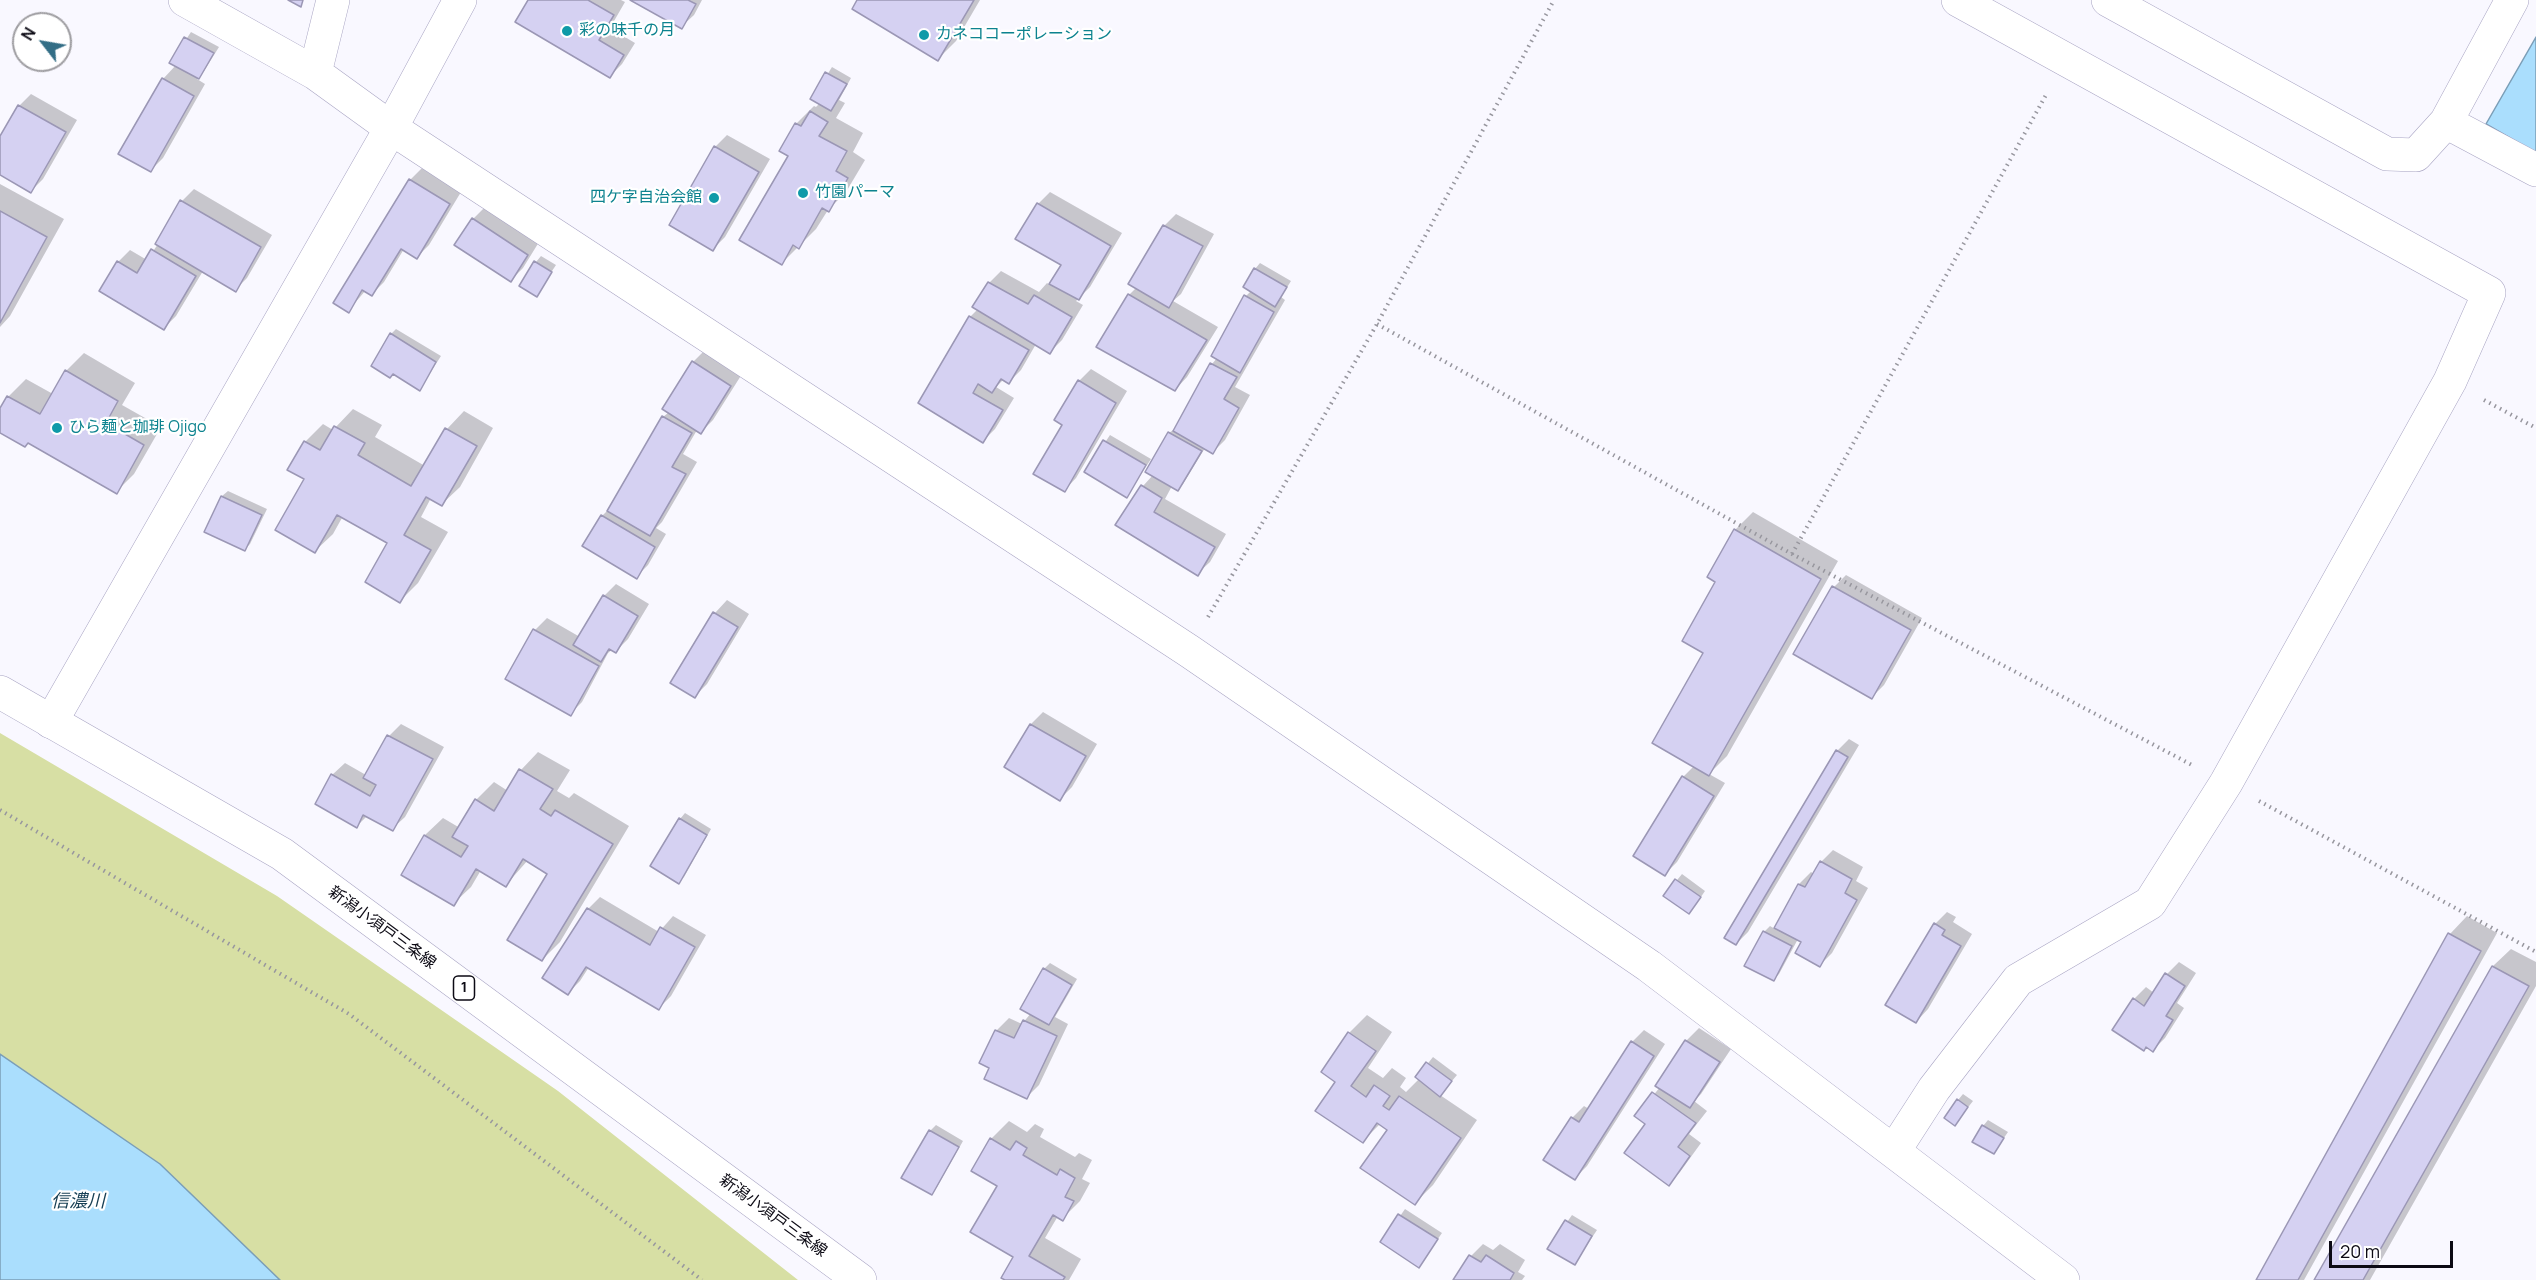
<!DOCTYPE html>
<meta charset="utf-8">
<style>
body{margin:0}
#map{position:relative;width:2536px;height:1280px;overflow:hidden;background:#f9f8ff;font-family:Manrope,sans-serif}
canvas{display:block}
.north{position:absolute;left:12px;top:12px;width:60px;height:60px;box-sizing:border-box;background:#fff;border:2px solid #9e9da1;border-radius:50%;rotate:301deg;font-size:16px;font-weight:700;line-height:24px;text-align:center;color:#0c0a14}
.north::after{content:'';display:block;margin:auto;width:21px;height:27px;background:#336e86;clip-path:polygon(50% 0,100% 100%,50% 72%,0 100%)}
.scale{position:absolute;left:2329px;top:1241px;width:124px;height:27px;box-sizing:border-box;border:3px solid #0c0a14;border-top:0;padding-left:8px;font-size:18px;line-height:21px;white-space:nowrap;color:#0c0a14;-webkit-text-stroke:4px #fff;paint-order:stroke}
</style>
<div id="map">
<canvas width="2536" height="1280"></canvas>
<div class="north">N</div>
<div class="scale">20 m</div>
</div>
<script>
const c = document.querySelector('canvas').getContext('2d');
c.lineJoin = 'round';
function fill(path, color) { c.fillStyle = color; c.fill(path, 'evenodd'); }
function trace(path, color, width, dash) { c.strokeStyle = color; c.lineWidth = width; c.lineCap = dash ? 'butt' : 'round'; c.setLineDash(dash || []); c.stroke(path); }
function drawText(font, color, halo, rows, align = 'center') {
  c.font = font + ' Manrope,"Noto Sans JP",sans-serif'; c.lineWidth = 4.5; c.setLineDash([]); c.textBaseline = 'middle'; c.strokeStyle = halo; c.fillStyle = color; for (const [text, x, y, turn = 0] of rows) {
    c.save(); c.translate(x, y); c.rotate((+turn || 0) * Math.PI / 180); c.textAlign = isNaN(turn) ? turn : align; if (halo) c.strokeText(text, 0, 0); c.fillText(text, 0, 0); c.restore();
  }
}
fill(new Path2D(`
 M0,733L277,896L558,1091L798,1280H280L160,1164L0,1054Z`), '#d7dfa4');
const water = new Path2D(`
 M2536,37V153L2486,124Z
 M0,1054L160,1164L280,1280H0Z`);
fill(water, '#aadefd');
trace(water, '#7b9eb7', 1.5);
fill(new Path2D(`
 M530,0H621L625,2L610,28L635,43L622,64L610,76Z
 M633,0H702L694,15L681,27Z
 M859,0H980L956,41L938,59Z
 M191,32L219,47L204,71L197,79L205,84L163,158L151,170L163,79L176,65L171,62Z
 M832,67L851,78L839,100L845,103L836,118L863,133L853,152L865,160L846,192L828,210L816,229L782,263L790,155L796,124L814,106L816,107L820,103L812,99Z
 M31,94L77,120L43,179L31,191L0,173V139L19,106Z
 M727,135L770,159L725,237L713,249L715,147Z
 M422,168L461,192L429,245L417,257L404,249L384,282L372,294L366,290L348,311L410,180Z
 M0,184L64,219L10,316L0,327Z
 M194,189L272,235L247,278L235,290L203,271L176,316L164,328L118,262L130,250L147,260L158,244L182,201Z
 M1050,192L1122,233L1090,287L1076,301L1083,305L1062,340L1050,352L1036,344L1021,370L1009,382L1004,379L996,387L1014,398L995,429L983,441L920,403L970,317L978,309L989,283L1001,271L1039,292L1047,283L1050,285L1063,264L1038,204Z
 M485,207L539,242L523,268L511,280L473,219Z
 M1176,214L1214,234L1181,294L1173,301L1218,327L1187,377L1175,390L1098,346L1129,295L1137,287L1164,226Z
 M541,256L556,265L536,295V262Z
 M1260,263L1291,281L1281,297L1285,300L1235,387L1250,395L1225,440L1213,452L1205,448L1183,484L1178,489L1172,486L1165,499L1226,534L1210,562L1197,574L1117,525L1143,486L1153,475L1169,433L1176,428L1212,364L1217,358L1246,296L1251,291L1255,269Z
 M396,329L441,356L420,389L394,373L391,334Z
 M705,350L742,374L713,420L701,432L697,430L683,454L697,462L662,522L656,528L666,534L648,565L636,577L602,516L610,508L663,417L669,412L693,362Z
 M84,353L135,383L122,405L161,427L134,474L116,492L29,441L0,431V411L8,397L26,379L53,394L66,371Z
 M1091,369L1127,391L1076,478L1064,491V424L1056,419L1079,381Z
 M353,409L382,425L375,437L425,466L447,429L464,411L493,428L460,487L442,504L431,498L421,517L448,532L418,583L400,601L389,543L343,516L333,534L315,551L306,479L289,469L305,442L323,424L333,430Z
 M1110,435L1151,459L1127,496L1086,471Z
 M228,491L267,509L250,544L245,549L206,531L222,496Z
 M1753,512L1838,561L1727,756L1709,774L1725,783L1677,862L1665,874L1683,777L1694,766L1705,653L1717,582L1735,530Z
 M1846,575L1922,618L1884,685L1872,697L1795,653L1834,587Z
 M616,584L649,604L628,639L616,651L613,649L608,653L582,702L570,714L535,630L547,618L580,637L604,596Z
 M727,600L749,614L707,684L695,696L672,682L715,613Z
 M1043,712L1097,744L1072,787L1060,799L1006,766L1031,724Z
 M401,724L444,747L405,817L392,829L367,816L357,826L332,775L345,763L366,775L389,736Z
 M1849,739L1859,745L1748,932L1736,944L1837,751Z
 M538,752L570,770L557,791L569,798L574,793L629,826L560,942L542,960L549,873L528,860L506,885L481,870L471,887L453,904L403,874L425,835L443,818L460,828L476,800L494,782L508,791L521,770Z
 M685,813L711,829L684,877L678,882L680,819Z
 M1833,850L1863,867L1856,881L1868,888L1832,953L1820,965L1803,942L1798,939L1779,974L1773,980L1764,932L1770,926L1775,929L1799,884L1811,872L1814,874L1821,862Z
 M1682,874L1705,891L1694,907L1665,895Z
 M600,897L659,932L673,916L706,935L671,996L659,1008L589,967L580,981L568,993L588,909Z
 M1947,912L1956,917L1953,922L1972,934L1928,1009L1916,1022L1935,924Z
 M2467,916L2497,933L2304,1280H2258L2450,934Z
 M2511,949L2536,962V986L2370,1280H2316L2493,966Z
 M2179,962L2196,973L2177,1003L2184,1008L2165,1038L2153,1050L2147,1046L2144,1049L2134,999L2146,987L2154,993L2167,974Z
 M1050,963L1077,979L1055,1017L1068,1024L1039,1085L1027,1097L991,1067L981,1062L997,1030L1009,1018L1022,1024L1031,1013L1044,969Z
 M1367,1015L1392,1032L1368,1068L1383,1078L1392,1068L1406,1078L1400,1087L1406,1092L1419,1079L1417,1077L1433,1057L1457,1075L1440,1095L1477,1120L1433,1185L1415,1203L1389,1129L1380,1124L1363,1141L1337,1081L1323,1072L1349,1033Z
 M1699,1028L1731,1049L1701,1094L1694,1101L1707,1111L1689,1134L1701,1143L1680,1172L1668,1184L1647,1124L1637,1116L1660,1087L1657,1085L1687,1040Z
 M1644,1030L1665,1044L1587,1166L1575,1178L1546,1159L1572,1118L1584,1106L1589,1109L1632,1042Z
 M1963,1094L1973,1101L1955,1124L1958,1100Z
 M1988,1120L2008,1132L1994,1152L1983,1126Z
 M1009,1121L1027,1132L1035,1124L1044,1129L1040,1137L1075,1157L1079,1153L1092,1160L1082,1179L1090,1183L1080,1201L1062,1219L1058,1216L1045,1238L1081,1259L1069,1280H1008L1015,1256L999,1186L991,1139Z
 M936,1125L963,1141L937,1187L931,1193L903,1177L930,1131Z
 M1405,1209L1442,1233L1419,1266L1382,1242Z
 M1572,1215L1597,1230L1575,1263L1549,1248Z
 M1483,1244L1493,1250L1500,1244L1525,1260L1518,1272L1525,1276L1522,1280H1455L1471,1256Z`), '#0003');
const building = new Path2D(`
 M288,0H303L301,7Z
 M528,0H588L614,15L599,40L624,55L610,78L515,22Z
 M630,0H688L696,4L682,29Z
 M857,0H974L938,61L852,9Z
 M184,37L214,53L199,79L169,63Z
 M825,72L847,84L831,111L810,99Z
 M162,78L194,96L151,172L118,154Z
 M18,105L66,132L31,193L0,175V136Z
 M810,111L828,122L819,136L847,151L836,171L848,178L829,212L822,208L799,249L793,245L782,265L739,240L788,156L779,151L795,123L801,126Z
 M714,146L759,172L713,251L669,225Z
 M409,179L450,204L417,259L401,249L372,296L362,290L349,313L333,303Z
 M180,200L261,247L236,292L155,244Z
 M1037,203L1111,246L1079,300L1049,284L1061,265L1015,239Z
 M0,211L47,237L0,323Z
 M472,218L528,255L511,282L454,245Z
 M1163,225L1203,246L1169,308L1128,284Z
 M151,249L196,276L164,330L99,291L117,261L137,273Z
 M534,261L552,272L537,297L519,286Z
 M1254,268L1287,287L1275,307L1243,287Z
 M988,282L1028,304L1034,295L1072,317L1050,354L972,307Z
 M1128,294L1207,340L1175,391L1096,347Z
 M1244,295L1274,312L1240,373L1211,356Z
 M969,316L1029,350L1009,384L1001,379L992,393L978,384L973,393L1003,410L983,443L918,403Z
 M390,333L436,362L420,391L393,374L390,378L371,366Z
 M692,361L731,386L701,434L662,409Z
 M1210,363L1237,377L1224,399L1239,408L1213,454L1173,431Z
 M65,370L118,401L106,423L144,445L117,494L28,443L25,447L0,433V408L7,396L40,414Z
 M1078,380L1116,403L1065,492L1033,474L1062,425L1054,420Z
 M662,416L692,433L672,467L686,474L650,536L607,511Z
 M334,426L365,443L358,455L411,486L445,428L477,446L442,506L426,497L404,535L431,550L400,603L365,582L387,543L337,515L315,553L275,530L304,479L287,470L304,441L320,450Z
 M1168,432L1202,451L1178,491L1145,472Z
 M1103,440L1146,465L1127,498L1084,472Z
 M1141,485L1162,498L1154,512L1215,547L1198,576L1115,525Z
 M221,496L262,515L245,551L204,532Z
 M601,515L655,547L637,579L582,546Z
 M1734,529L1821,579L1709,776L1652,743L1703,653L1682,641L1715,582L1707,577Z
 M1832,586L1911,630L1872,699L1793,654Z
 M603,595L638,616L616,653L609,649L601,662L573,645Z
 M713,612L738,627L695,698L670,683Z
 M533,629L599,666L571,716L505,679Z
 M1030,724L1086,756L1060,801L1004,767Z
 M387,735L433,759L393,831L363,815L357,828L315,804L331,774L370,796L376,785L363,778Z
 M1836,750L1848,757L1736,945L1724,938Z
 M519,769L553,789L540,809L551,816L555,810L613,844L542,961L507,940L547,874L523,859L506,887L476,869L454,906L401,875L424,835L461,857L468,846L452,837L475,799L494,811Z
 M1682,776L1714,796L1665,876L1633,856Z
 M679,818L707,835L679,884L650,866Z
 M1820,861L1852,879L1845,893L1857,900L1820,967L1795,953L1801,942L1774,928L1798,884L1805,887Z
 M1675,879L1701,897L1689,914L1663,896Z
 M587,908L650,945L660,927L695,947L659,1010L586,967L568,995L542,978Z
 M1934,923L1945,930L1942,935L1961,946L1916,1023L1885,1005Z
 M1763,931L1792,946L1774,981L1744,966Z
 M2448,933L2481,951L2298,1280H2256Z
 M2492,966L2529,986L2363,1280H2314Z
 M1043,968L1072,985L1049,1025L1020,1009Z
 M2165,973L2185,986L2166,1016L2173,1020L2153,1052L2146,1047L2144,1051L2112,1030L2133,998L2144,1006Z
 M1023,1020L1057,1036L1027,1099L984,1079L989,1068L979,1063L995,1030L1014,1038Z
 M1348,1032L1376,1051L1351,1086L1366,1097L1374,1085L1390,1096L1383,1106L1389,1110L1399,1096L1461,1138L1415,1205L1360,1168L1387,1130L1377,1123L1363,1143L1315,1111L1335,1082L1321,1072Z
 M1685,1040L1720,1062L1690,1108L1655,1086Z
 M1631,1041L1654,1056L1575,1180L1543,1160L1571,1117L1579,1122Z
 M1426,1062L1452,1081L1440,1097L1415,1077Z
 M1652,1092L1696,1123L1678,1147L1690,1156L1669,1186L1624,1153L1645,1124L1634,1116Z
 M1957,1099L1968,1107L1955,1126L1944,1118Z
 M1982,1125L2004,1138L1994,1154L1972,1142Z
 M929,1130L959,1147L932,1195L901,1178Z
 M990,1138L1010,1150L1016,1141L1027,1148L1023,1155L1057,1175L1060,1169L1075,1178L1065,1197L1074,1201L1063,1221L1053,1215L1029,1256L1065,1277L1063,1280H1005L1001,1278L1013,1257L970,1232L997,1186L971,1171Z
 M1398,1214L1438,1239L1419,1268L1380,1242Z
 M1565,1220L1592,1236L1575,1265L1547,1249Z
 M1469,1255L1481,1262L1486,1255L1514,1273L1510,1280H1453Z`);
fill(building, '#d5d1f2');
trace(building, '#9b97b5', 1.5);
const minor = new Path2D(`
 M185,0L315,73L391,128L1189,651L1649,966L2063,1280
 M2108,0L2387,154L2416,155L2446,122L2536,170
 M315,73L333,0
 M2446,122L2512,0
 M51,722L391,128L460,0
 M1894,1151L1934,1089L2018,980L2150,903L2226,783L2450,381L2489,293L1958,0`);
const major = new Path2D(`
 M0,692L282,854L860,1280`);
trace(minor, '#a8a4c3', 34);
trace(major, '#a8a4c3', 34);
trace(new Path2D(`
 M1377,324L1792,554L2192,765
 M2484,400L2536,428
 M1792,554L2047,93
 M1208,617L1377,324L1554,0
 M2259,801L2536,952
 M0,810L349,1014L702,1280`), '#97969e', 4, [1.5, 4.5]);
trace(minor, '#fff', 33);
trace(major, '#fff', 33);
for (const [x, y, r, color] of [
 [567,31,6,"#0f9aa8"],
 [924,35,6,"#0f9aa8"],
 [803,193,6,"#0f9aa8"],
 [714,198,6,"#0f9aa8"],
 [57,428,6,"#0f9aa8"]
]) { const dot = new Path2D(); dot.arc(x, y, r, 0, 2 * Math.PI); c.fillStyle = color; c.fill(dot); trace(dot, '#fff', 2); }
for (const [x, y, w] of [
 [464,988,21]
]) { const box = new Path2D(); box.roundRect(x - w / 2, y - 12, w, 24, 4.5); c.fillStyle = '#fff'; c.fill(box); trace(box, '#0c0a14', 1.5); }
drawText('bold 15px', '#0c0a14', null, [
 ["1",464,988]
]);
drawText('16px', '#0d838f', '#fff', [
 ["彩の味千の月",579,31],
 ["カネココーポレーション",936,35],
 ["竹園パーマ",815,193],
 ["四ケ字自治会館",702,198,"right"],
 ["ひら麺と珈琲 Ojigo",69,428]
], 'left');
drawText('16px', '#0c0a14', '#fff', [
 ["新潟小須戸三条線",382,928,36],
 ["新潟小須戸三条線",773,1216,36]
]);
drawText('italic 18px', '#184055', '#fff', [
 ["信濃川",78,1202]
]);
</script>
